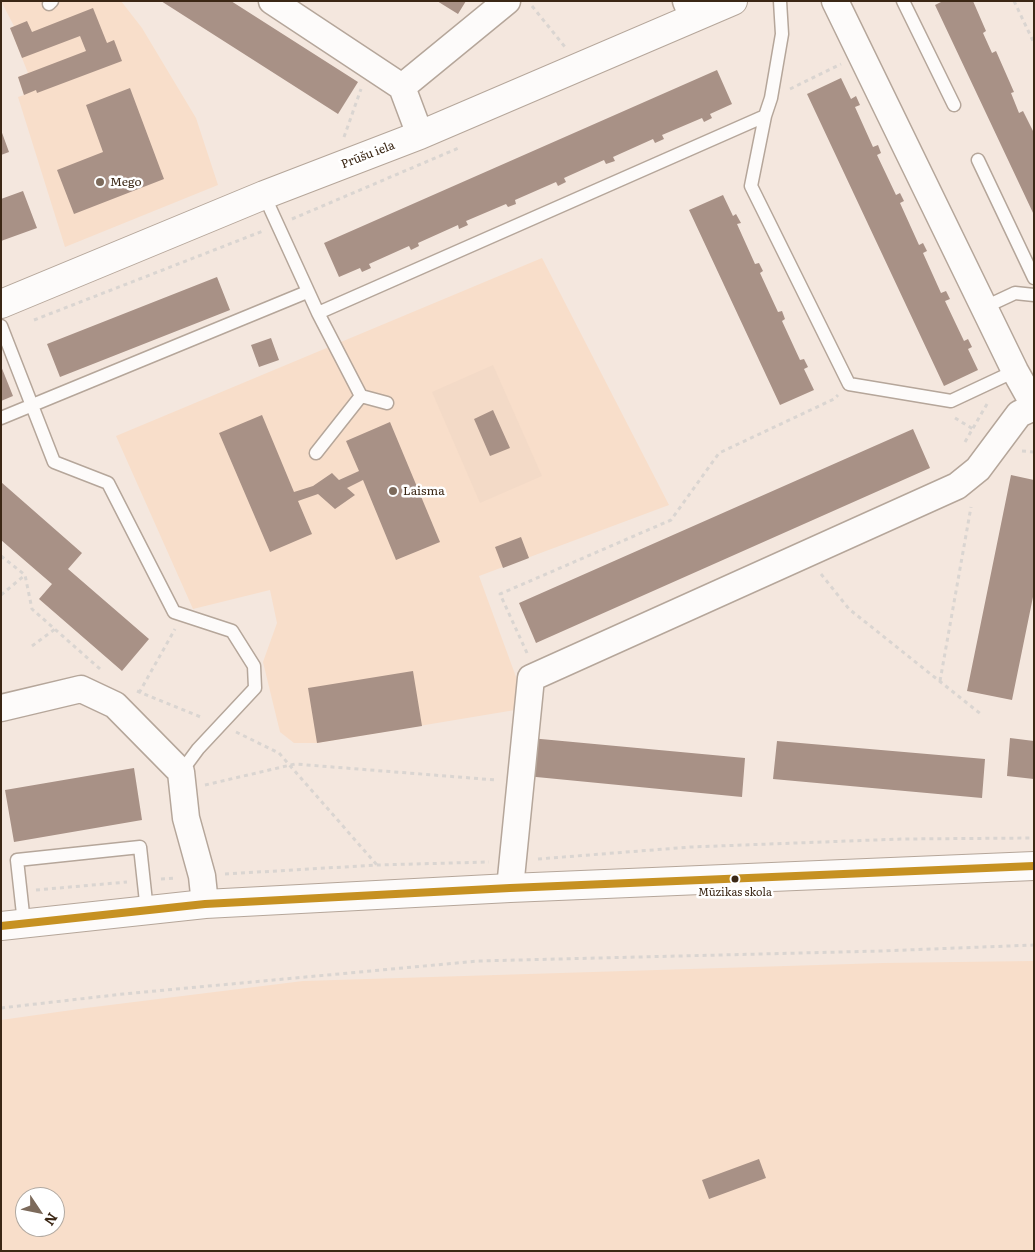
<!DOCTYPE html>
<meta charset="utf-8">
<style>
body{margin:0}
#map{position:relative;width:1035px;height:1252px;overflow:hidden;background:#f4e7de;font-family:Literata,serif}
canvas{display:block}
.frame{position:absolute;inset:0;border:2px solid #3b2715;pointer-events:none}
.north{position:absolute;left:15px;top:1187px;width:50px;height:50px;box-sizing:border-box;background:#fff;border:1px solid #b1a9a1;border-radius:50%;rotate:124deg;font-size:14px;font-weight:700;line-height:20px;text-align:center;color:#3b2715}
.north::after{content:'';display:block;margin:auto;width:18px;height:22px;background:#7c6a5b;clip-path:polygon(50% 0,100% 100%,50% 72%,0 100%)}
</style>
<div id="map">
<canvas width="1035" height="1252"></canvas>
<div class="frame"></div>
<div class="north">N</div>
</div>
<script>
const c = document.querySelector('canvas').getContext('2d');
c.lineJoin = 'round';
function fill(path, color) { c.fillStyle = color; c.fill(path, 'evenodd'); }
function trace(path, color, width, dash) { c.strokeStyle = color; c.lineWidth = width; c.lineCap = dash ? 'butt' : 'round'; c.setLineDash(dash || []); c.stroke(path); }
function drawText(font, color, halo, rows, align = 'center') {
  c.font = font + ' Literata,serif'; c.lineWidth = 5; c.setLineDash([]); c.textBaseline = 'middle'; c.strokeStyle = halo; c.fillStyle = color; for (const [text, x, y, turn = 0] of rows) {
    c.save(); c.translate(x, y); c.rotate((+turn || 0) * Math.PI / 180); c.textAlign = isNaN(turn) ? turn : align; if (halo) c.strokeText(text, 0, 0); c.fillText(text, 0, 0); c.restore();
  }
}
fill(new Path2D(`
 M1,1H121L142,28L196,118L218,185L65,247L18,97L24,95L18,77L28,73L10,28L14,26Z
 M542,258L669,505L479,576L519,685L521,709L317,743H294L280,732L263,662L277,623L270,590L193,609L116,436Z
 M1034,961V1251H1V1020L86,1008L303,981L883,963ZM25,1197H55V1227H25Z`), '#f8deca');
fill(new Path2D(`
 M493,365L542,476L480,503L432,392Z`), '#f3dac7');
fill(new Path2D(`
 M161,1H231L358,82L338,114Z
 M437,1H466L458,14Z
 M943,1H973L986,31L983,33L992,53L996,51L1014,92L1011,93L1019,113L1023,111L1034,133V215L935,5Z
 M93,8L107,43L114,40L122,61L37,93L36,90L24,95L18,77L86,51L80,36L22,58L10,28L27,21L32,32Z
 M717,70L732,104L710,114L712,118L704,122L702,118L662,135L664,139L655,143L653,139L613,157L615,161L606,164L604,160L564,178L566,182L558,186L556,182L515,200L516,204L508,207L506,204L466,221L468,225L459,229L458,225L418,243L419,246L411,250L409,246L369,264L371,268L362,272L360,268L339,277L324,243Z
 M841,78L851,99L856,96L860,105L855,107L873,147L878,145L881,153L877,155L896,195L900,193L904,201L900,203L919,245L923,243L927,251L923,253L941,293L946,291L950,299L945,301L964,341L968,339L972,347L968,349L978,370L944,386L807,94Z
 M130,88L164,179L74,214L57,170L103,152L86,105Z
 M1,130L9,152L1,155Z
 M23,191L37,228L1,241V199Z
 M723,195L733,216L736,214L741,223L737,224L755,264L759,263L763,271L760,273L778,312L782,311L785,319L782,321L800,360L804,359L808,367L804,369L814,390L780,405L689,210Z
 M217,277L230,310L60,377L47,344Z
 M271,338L279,360L259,367L251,345Z
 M1,366L13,396L1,401Z
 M493,410L510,448L490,456L474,419Z
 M262,415L294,492L313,486L332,473L339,480L359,471L346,441L390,422L440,542L396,560L363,480L347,488L355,495L335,509L318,494L298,501L312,534L270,552L219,433Z
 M913,429L930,468L536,643L519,603Z
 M1011,475L1034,480V592L1012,700L967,691Z
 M1,482L82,553L68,569L149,639L122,671L39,599L52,584L1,540Z
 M521,537L529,558L503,568L495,547Z
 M413,671L422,726L317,743L308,688Z
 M530,738L745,758L742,797L526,776Z
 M1010,738L1034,741V779L1007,776Z
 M777,741L985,759L982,798L773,779Z
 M134,768L142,820L14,842L5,790Z
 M759,1159L766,1178L709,1199L702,1180Z`), '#a89186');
const service = new Path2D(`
 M780,1L782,34L771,98L765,116L751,186L849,384L951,401L1015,371
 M903,1L954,105
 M49,4L52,1
 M978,160L1034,278
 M264,195L318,313L765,116
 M985,307L1015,293L1034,295
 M318,313L361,396L387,403
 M1,326L54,462L108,483L174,612L232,631L254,666L255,688L198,749L181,772
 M1,418L307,292
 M316,453L361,396
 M24,923L17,860L140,847L147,911`);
const minor = new Path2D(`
 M272,1L402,87L420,135
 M686,1L693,18
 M835,1L1015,371L1034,405
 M402,87L507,1
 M1,708L81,689L115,705L181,772L186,818L202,876L205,904
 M510,888L531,678L957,486L978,469L1019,414L1034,407`);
const tertiary = new Path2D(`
 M1,304L264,195L420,135L733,1
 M1,926L205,904L510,888L1034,866`);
trace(service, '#b5a69a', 15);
trace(minor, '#b5a69a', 29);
trace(tertiary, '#b5a69a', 30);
trace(new Path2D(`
 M1014,1L1034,43
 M532,6L565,47
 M790,89L841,64
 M344,137L361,89
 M292,219L461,147
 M34,320L263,231
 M955,418L973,429
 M965,442L987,404
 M1022,451L1034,452
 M1,556L25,575L32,609L100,669
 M821,574L849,609L982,715
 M1,595L25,575
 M32,646L55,629
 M527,653L500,594L671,520L719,453L834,399L838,395
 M940,681L971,507
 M137,691L203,718
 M139,693L175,629
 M236,732L279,753L377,865
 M205,785L295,764L496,780
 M538,859L691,847L901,839L1034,838
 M225,874L377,865L489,862
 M161,879L177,878
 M36,890L127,882
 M1,1008L123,994L478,961L881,951L1034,945`), '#dad5d1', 3, [4, 4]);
trace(service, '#fdfbfa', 12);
trace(minor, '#fdfbfa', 26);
trace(tertiary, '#fdfbfa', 28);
trace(new Path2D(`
 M1,926L205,904L510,888L1034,866`), '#c69122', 8);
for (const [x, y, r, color] of [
 [100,182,5,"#7c6a5b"],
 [393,491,5,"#7c6a5b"],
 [735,879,4.5,"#3b2715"]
]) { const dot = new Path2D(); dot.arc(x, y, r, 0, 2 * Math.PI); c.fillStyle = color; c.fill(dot); trace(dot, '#fff', 2); }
drawText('11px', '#3b2715', '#fff', [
 ["Mūzikas skola",735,893]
]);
drawText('12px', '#3b2715', '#fff', [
 ["Prūšu iela",368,155,-21]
]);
drawText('12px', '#3b2715', '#fff', [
 ["Mego",110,182],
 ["Laisma",403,491]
], 'left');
</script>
